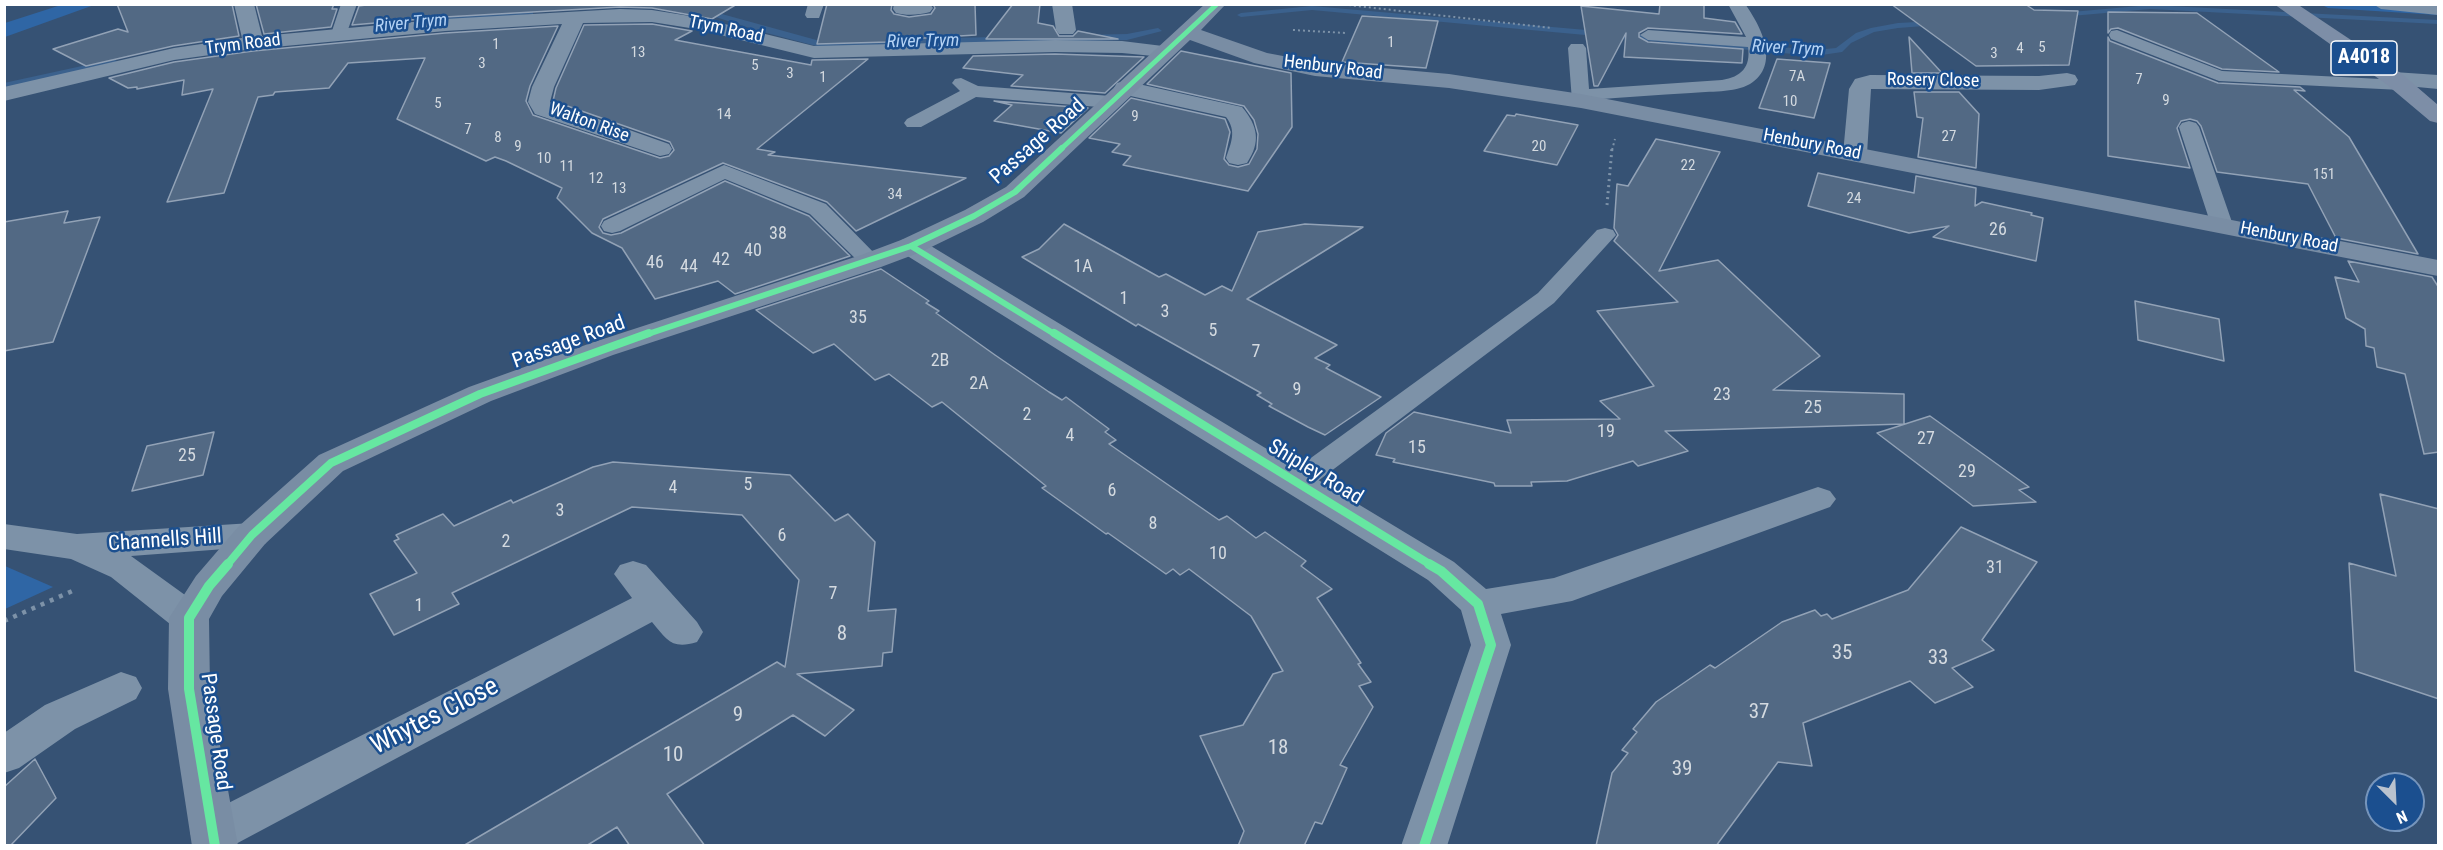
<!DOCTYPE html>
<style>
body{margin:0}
#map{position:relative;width:2443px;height:850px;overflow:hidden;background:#365274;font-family:"Roboto Condensed",sans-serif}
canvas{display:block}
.frame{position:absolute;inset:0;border:6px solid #fff;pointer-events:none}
.north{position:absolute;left:2365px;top:772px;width:60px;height:60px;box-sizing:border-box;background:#1b4f8f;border:2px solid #7695bc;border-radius:50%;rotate:156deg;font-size:16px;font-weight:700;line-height:24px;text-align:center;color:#fff}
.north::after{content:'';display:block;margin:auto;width:21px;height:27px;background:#b9c2ce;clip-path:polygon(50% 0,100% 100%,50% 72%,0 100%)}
</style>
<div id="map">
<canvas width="2443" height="850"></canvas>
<div class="frame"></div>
<div class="north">N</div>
</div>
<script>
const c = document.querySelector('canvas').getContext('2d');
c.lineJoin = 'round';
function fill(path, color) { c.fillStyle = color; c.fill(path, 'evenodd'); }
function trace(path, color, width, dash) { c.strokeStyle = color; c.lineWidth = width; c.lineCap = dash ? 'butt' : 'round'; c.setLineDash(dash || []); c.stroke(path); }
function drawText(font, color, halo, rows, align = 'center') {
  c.font = font + ' "Roboto Condensed",sans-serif'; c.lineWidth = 5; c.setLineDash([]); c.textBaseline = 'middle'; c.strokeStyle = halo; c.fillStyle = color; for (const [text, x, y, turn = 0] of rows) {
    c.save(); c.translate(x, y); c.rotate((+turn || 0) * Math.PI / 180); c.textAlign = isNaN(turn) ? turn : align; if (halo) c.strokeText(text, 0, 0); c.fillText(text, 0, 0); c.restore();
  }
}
fill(new Path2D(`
 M61,5H94L5,37V23Z
 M2322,5H2438V15L2328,8Z
 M4,566H5L53,587L5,609Z`), '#2f66a5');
fill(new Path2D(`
 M2150,5L2438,20V24L2150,9L2060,17L2056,15L2060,13Z
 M1312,6L1815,50L1836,48L1856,33L1871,28L1898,23L1937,21L1941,23L1937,25L1898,28L1874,32L1851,43L1842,52L1815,56L1312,10L1241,17L1237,15L1241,13Z
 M700,8L820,41L1127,34L1158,28L1162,31L1127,40L820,47L759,31L700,12Z
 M530,10H533V14L438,22L434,20L438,18Z
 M114,59L118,62L117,64L4,89V83Z`), '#3b618d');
const building = new Path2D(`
 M117,4H232L239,36L173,46L86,66L53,49L118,29L128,32Z
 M256,4H334L332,9H337L331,27L264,34Z
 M373,4H737L712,19L652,8L620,7L445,17L352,25L359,6Z
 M827,4H892L891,10L894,14L909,17L931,14L935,8L933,4H975L976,35L891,40L888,42L817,44Z
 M1013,4H1040L1038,23L1053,26L1059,36H1073L1078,31L1118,39H986Z
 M1660,4H1704V18L1735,22L1742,34L1648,28L1639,33V37L1648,42L1743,49L1742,63L1624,57L1626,33L1598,86H1594L1581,6L1659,14Z
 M1891,4H2025L2034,10L2078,11L2069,65L1976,66Z
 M2108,12L2197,13L2279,72L2222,69L2118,28L2111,29L2108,33Z
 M1362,16L1438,21L1426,68L1342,62Z
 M652,24L692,31L675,40L811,65L812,60L868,59L757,149L775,152L768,155L966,178L856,231L827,202L723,163L603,219L599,227L603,233L611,235L621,233L725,181L809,216L850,256L735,294L718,281L655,299L622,248L592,233L557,198L562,188L506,161L495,157L486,161L397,119L425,58L348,63L329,88L275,92L273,95L258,97L224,193L167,202L213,89L182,95L184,80L137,89V87L128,88L109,78L174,62L253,51L445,33L558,26L530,86L526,101L533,115L660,158L669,156L674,150L670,142L553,101L556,88L584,25Z
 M1909,37L1942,73H1912Z
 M2108,37L2110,41L2218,83L2300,87L2305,91L2294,90L2349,137L2418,254L2336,238L2308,184L2217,172L2201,126L2197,121L2190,119L2181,121L2177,128L2190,168L2108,156Z
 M1181,51L1291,73L1292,127L1248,191L1123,165L1131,156L1112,152L1120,144L1089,138L1131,98L1225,119L1230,132L1224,159L1229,165L1238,167L1249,164L1257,149L1258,134L1254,120L1244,106L1147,84Z
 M1055,54L1144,57L1105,93L1011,86L1023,75L963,68L973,56Z
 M1777,59L1830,63L1814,118L1759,108Z
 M1914,92H1959L1979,114L1976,168L1918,157L1923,118L1917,117Z
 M994,101L1088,108L1061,133L994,121L1012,105Z
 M1516,114L1578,125L1557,165L1484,151L1507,115L1515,116Z
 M1656,139L1720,152L1659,271L1718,260L1820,356L1773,390L1904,394V424L1665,431L1688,451L1638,466L1633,461L1567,481L1531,482L1532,486H1495L1494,483L1393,462L1395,459L1376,455L1386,433L1414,412L1511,433L1507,420L1620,419L1600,401L1654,386L1597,311L1678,302L1614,241L1618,235L1614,228L1617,184L1628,186Z
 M1818,173L1914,193L1916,176L1976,188L1975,206L1982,202L2032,213L2031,215L2043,218L2036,261L1933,237L1949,226L1909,233L1808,206Z
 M68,211L64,223L100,217L53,342L4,351V222Z
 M1064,224L1159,277L1166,274L1205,295L1222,286L1232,291L1258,232L1305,224L1363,227L1247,299L1337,345L1315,358L1330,365L1326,368L1381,397L1325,435L1308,427L1269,406L1272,404L1257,395L1261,393L1138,324L1136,326L1022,257L1039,249Z
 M2348,261L2432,277L2439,288V452L2424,454L2405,374L2377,367L2374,348L2366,346L2365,329L2346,318L2335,277L2359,282Z
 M881,269L929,301L926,303L939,311L936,313L995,355L1049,392L1062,400L1066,397L1109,429L1105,432L1116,440L1109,444L1219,520L1227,516L1256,538L1265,532L1306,561L1301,566L1332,589L1317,598L1361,663L1358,664L1371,682L1359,686L1373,707L1340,765L1347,768L1322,824L1315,822L1304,846H1238L1244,831L1200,736L1243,725L1273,674L1283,671L1251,616L1189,569L1180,575L1173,569L1166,574L1108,533L1106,534L1042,488L1046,486L942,402L932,407L889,374L875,380L834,344L813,353L756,310Z
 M2135,301L2219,319L2224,361L2138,340Z
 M1930,416L2029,487L2019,490L2036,502L1973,506L1877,433Z
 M214,432L203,475L132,491L147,446Z
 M613,462L790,475L835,521L848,514L875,542L868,611L896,609L892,652L883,653L882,666L797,674L854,710L825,736L793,715L667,794L705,846H630L617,827L586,846H463L777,662L785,667L799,580L742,515L632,507L452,593L459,604L394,635L370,594L417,573L394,541L399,539L396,535L443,514L454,526L511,500L513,503L593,467Z
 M2380,494L2439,509V699L2355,671L2349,563L2396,576Z
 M1961,527L2037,562L1982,640L1994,650L1952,668L1973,687L1935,703L1910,681L1803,723L1812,766L1778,762L1716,846H1596L1612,773L1628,753L1622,750L1637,732L1633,729L1656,702L1710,665L1715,668L1782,622L1815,610L1821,616L1827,614L1832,619L1908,590Z
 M35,759L56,798L10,846H4V787Z`);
fill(building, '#526984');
trace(building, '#92a2b6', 1.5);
trace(new Path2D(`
 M1339,4L1552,28
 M1293,30L1346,33
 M1612,150L1615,139`), '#7d92a8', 2, [2, 3]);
trace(new Path2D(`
 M1607,205L1612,148`), '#7d92a8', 3, [2, 4]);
trace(new Path2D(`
 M4,621L77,589`), '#7d92a8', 4.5, [4, 6]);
fill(new Path2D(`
 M357,4L345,38H333L331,34L341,4Z
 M808,4H824L819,18H807L805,15Z
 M1728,4H1745C1761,26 1781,65 1750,84C1734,93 1709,91 1691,93C1657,95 1624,97 1590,100L1588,105H1574L1572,101L1568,48L1571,44H1583L1586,48L1589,89L1722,80C1741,77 1751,67 1748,47L1648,40L1640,35L1648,30L1746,37Z
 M2373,4L2438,5V15L2381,9Z
 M2117,30L2222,71L2401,80L2407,81L2410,85L2407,89L2401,90L2219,81L2111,39L2109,35L2111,31Z
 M961,78L978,86L1111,96L1118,98L1120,102L1118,106L1111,108L976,97L921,127H907L904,123L907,119L960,91L952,83L955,79Z
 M2189,121L2196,123L2199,127L2233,225L2230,230L2222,232L2214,230L2211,225L2179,127L2182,123Z
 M724,165L826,204L882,261L879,266L871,268L863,266L810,214L725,179L620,231L612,233L604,231L601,226L604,221Z
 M1605,228L1613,230L1616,235L1554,303L1306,490L1296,492L1286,490L1282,483L1286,476L1538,293L1597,230Z`), '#7d92a8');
fill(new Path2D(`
 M234,4H254L262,36L445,19L620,9L652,10L696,17L814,46L1055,40L1122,41L1171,47L1175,51L1171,55L1164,57L1122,53L1055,52L814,58L696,29L652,22L583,23L554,87L550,102L669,144L672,149L669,154L660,156L535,114L528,102L532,87L562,24L445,31L253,49L174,60L4,101V87L174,48L242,38Z
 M894,4H930L933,8L930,12C919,15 907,16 896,13L893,9Z
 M1052,4H1072L1076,30L1073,34H1059L1056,30Z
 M2394,72L2438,75V89L2386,84L2383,79L2386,74Z
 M2067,73L2075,75L2078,80L2075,85L2039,90L1871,89L1867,154L1864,159L1855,161L1846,159L1843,154L1849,89L1855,79L1870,75L2039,76Z
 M1125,81L1242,107C1258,126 1261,142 1247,163L1238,165L1229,163L1226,158C1231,143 1237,131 1226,117L1117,93L1114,88L1117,83Z
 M911,238L921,240L1454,562L1486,589L1554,578L1818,487L1830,491L1836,499L1830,507L1572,601L1501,614L1511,645L1447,846H1401L1471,645L1461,610L1428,580L901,252L897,246L901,240Z
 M252,523L265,526L270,535L265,544L252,547L131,556L203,608L209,618L203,628L189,632L175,628L111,577L71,559L4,549V524L77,534Z
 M633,561L646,565L697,622L703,632L697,642C672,650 667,640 652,622L232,846H196L190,833L197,819L632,598L614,574L620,565Z
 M121,672L136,677L142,688L136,699L75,729L19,768L4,773V733L45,705Z`), '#7d92a8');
fill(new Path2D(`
 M1205,4H1226L1201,30L1267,53L1315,62L1449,74L1581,94L2438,260V276L1581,108L1449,88L1315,76L1254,63L1190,40L1024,197L983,222L921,252L881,267L613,355L491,401L343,471L265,544L222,596L209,619L210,689L238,846H192L168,689L169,618L196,576L239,526L319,455L469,387L591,343L861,255L901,240L965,210L1006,187Z`), '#798da4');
fill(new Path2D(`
 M2274,4H2297L2402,74L2438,105V123L2430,121L2386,84Z`), '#7d8ea7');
trace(new Path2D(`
 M1060,150L1217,4`), '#66e7a1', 5);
trace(new Path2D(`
 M911,246L1056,335
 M645,335L911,246L974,216L1015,192L1062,148`), '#66e7a1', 6);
trace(new Path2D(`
 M1054,333L1431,565
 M227,565L252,535L331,463L480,394L649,333`), '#66e7a1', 8);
trace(new Path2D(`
 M215,846L189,689V618L209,586L228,564
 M1424,846L1491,645L1478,604L1441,571L1429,564`), '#66e7a1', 10);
drawText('15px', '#d4dae0', null, [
 ["1",1391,43],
 ["1",496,45],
 ["5",2042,48],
 ["4",2020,49],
 ["13",638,53],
 ["3",1994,54],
 ["3",482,64],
 ["5",755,66],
 ["3",790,74],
 ["7A",1797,77],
 ["1",823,78],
 ["7",2139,80],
 ["9",2166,101],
 ["10",1790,102],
 ["5",438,104],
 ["14",724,115],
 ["9",1135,117],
 ["7",468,130],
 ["27",1949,137],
 ["8",498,138],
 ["9",518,147],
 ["20",1539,147],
 ["10",544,159],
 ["22",1688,166],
 ["11",567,167],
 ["151",2324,175],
 ["12",596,179],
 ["13",619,189],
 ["34",895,195],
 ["24",1854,199]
]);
drawText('italic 18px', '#b5d3f5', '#1b4f8f', [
 ["River Trym",411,24,-5],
 ["River Trym",923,42,-1],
 ["River Trym",1788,49,3]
]);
drawText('18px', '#fff', '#1b4f8f', [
 ["Trym Road",726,30,12],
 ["Trym Road",243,45,-7],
 ["Henbury Road",1333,68,7],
 ["Rosery Close",1933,81,1],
 ["Walton Rise",589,123,20],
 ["Henbury Road",1812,145,11],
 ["Henbury Road",2289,238,11]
]);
drawText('18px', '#d4dae0', null, [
 ["26",1998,230],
 ["38",778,234],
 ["40",753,251],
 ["42",721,260],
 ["46",655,263],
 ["44",689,267],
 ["1A",1083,267],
 ["1",1124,299],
 ["3",1165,312],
 ["35",858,318],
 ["5",1213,331],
 ["7",1256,352],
 ["2B",940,361],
 ["2A",979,384],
 ["9",1297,390],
 ["23",1722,395],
 ["25",1813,408],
 ["2",1027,415],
 ["19",1606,432],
 ["4",1070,436],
 ["27",1926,439],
 ["15",1417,448],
 ["25",187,456],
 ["29",1967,472],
 ["5",748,485],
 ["4",673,488],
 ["6",1112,491],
 ["3",560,511],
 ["8",1153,524],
 ["6",782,536],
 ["2",506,542],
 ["10",1218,554],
 ["31",1995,568],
 ["7",833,594],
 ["1",419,606]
]);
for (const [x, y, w] of [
 [2364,58,66]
]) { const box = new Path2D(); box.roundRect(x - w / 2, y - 17, w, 34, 4.5); c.fillStyle = '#1b4f8f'; c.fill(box); trace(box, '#fff', 1.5); }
drawText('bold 20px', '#fff', null, [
 ["A4018",2364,58]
]);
drawText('21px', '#fff', '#1b4f8f', [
 ["Passage Road",1038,142,-41],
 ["Passage Road",569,343,-20],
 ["Shipley Road",1315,473,31],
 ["Channells Hill",165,541,-4],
 ["Passage Road",215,732,82]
]);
drawText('21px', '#d4dae0', null, [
 ["8",842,635],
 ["35",1842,654],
 ["33",1938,659],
 ["37",1759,713],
 ["9",738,716],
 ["18",1278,749],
 ["10",673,756],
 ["39",1682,770]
]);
drawText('26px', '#fff', '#1b4f8f', [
 ["Whytes Close",435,717,-27]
]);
</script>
